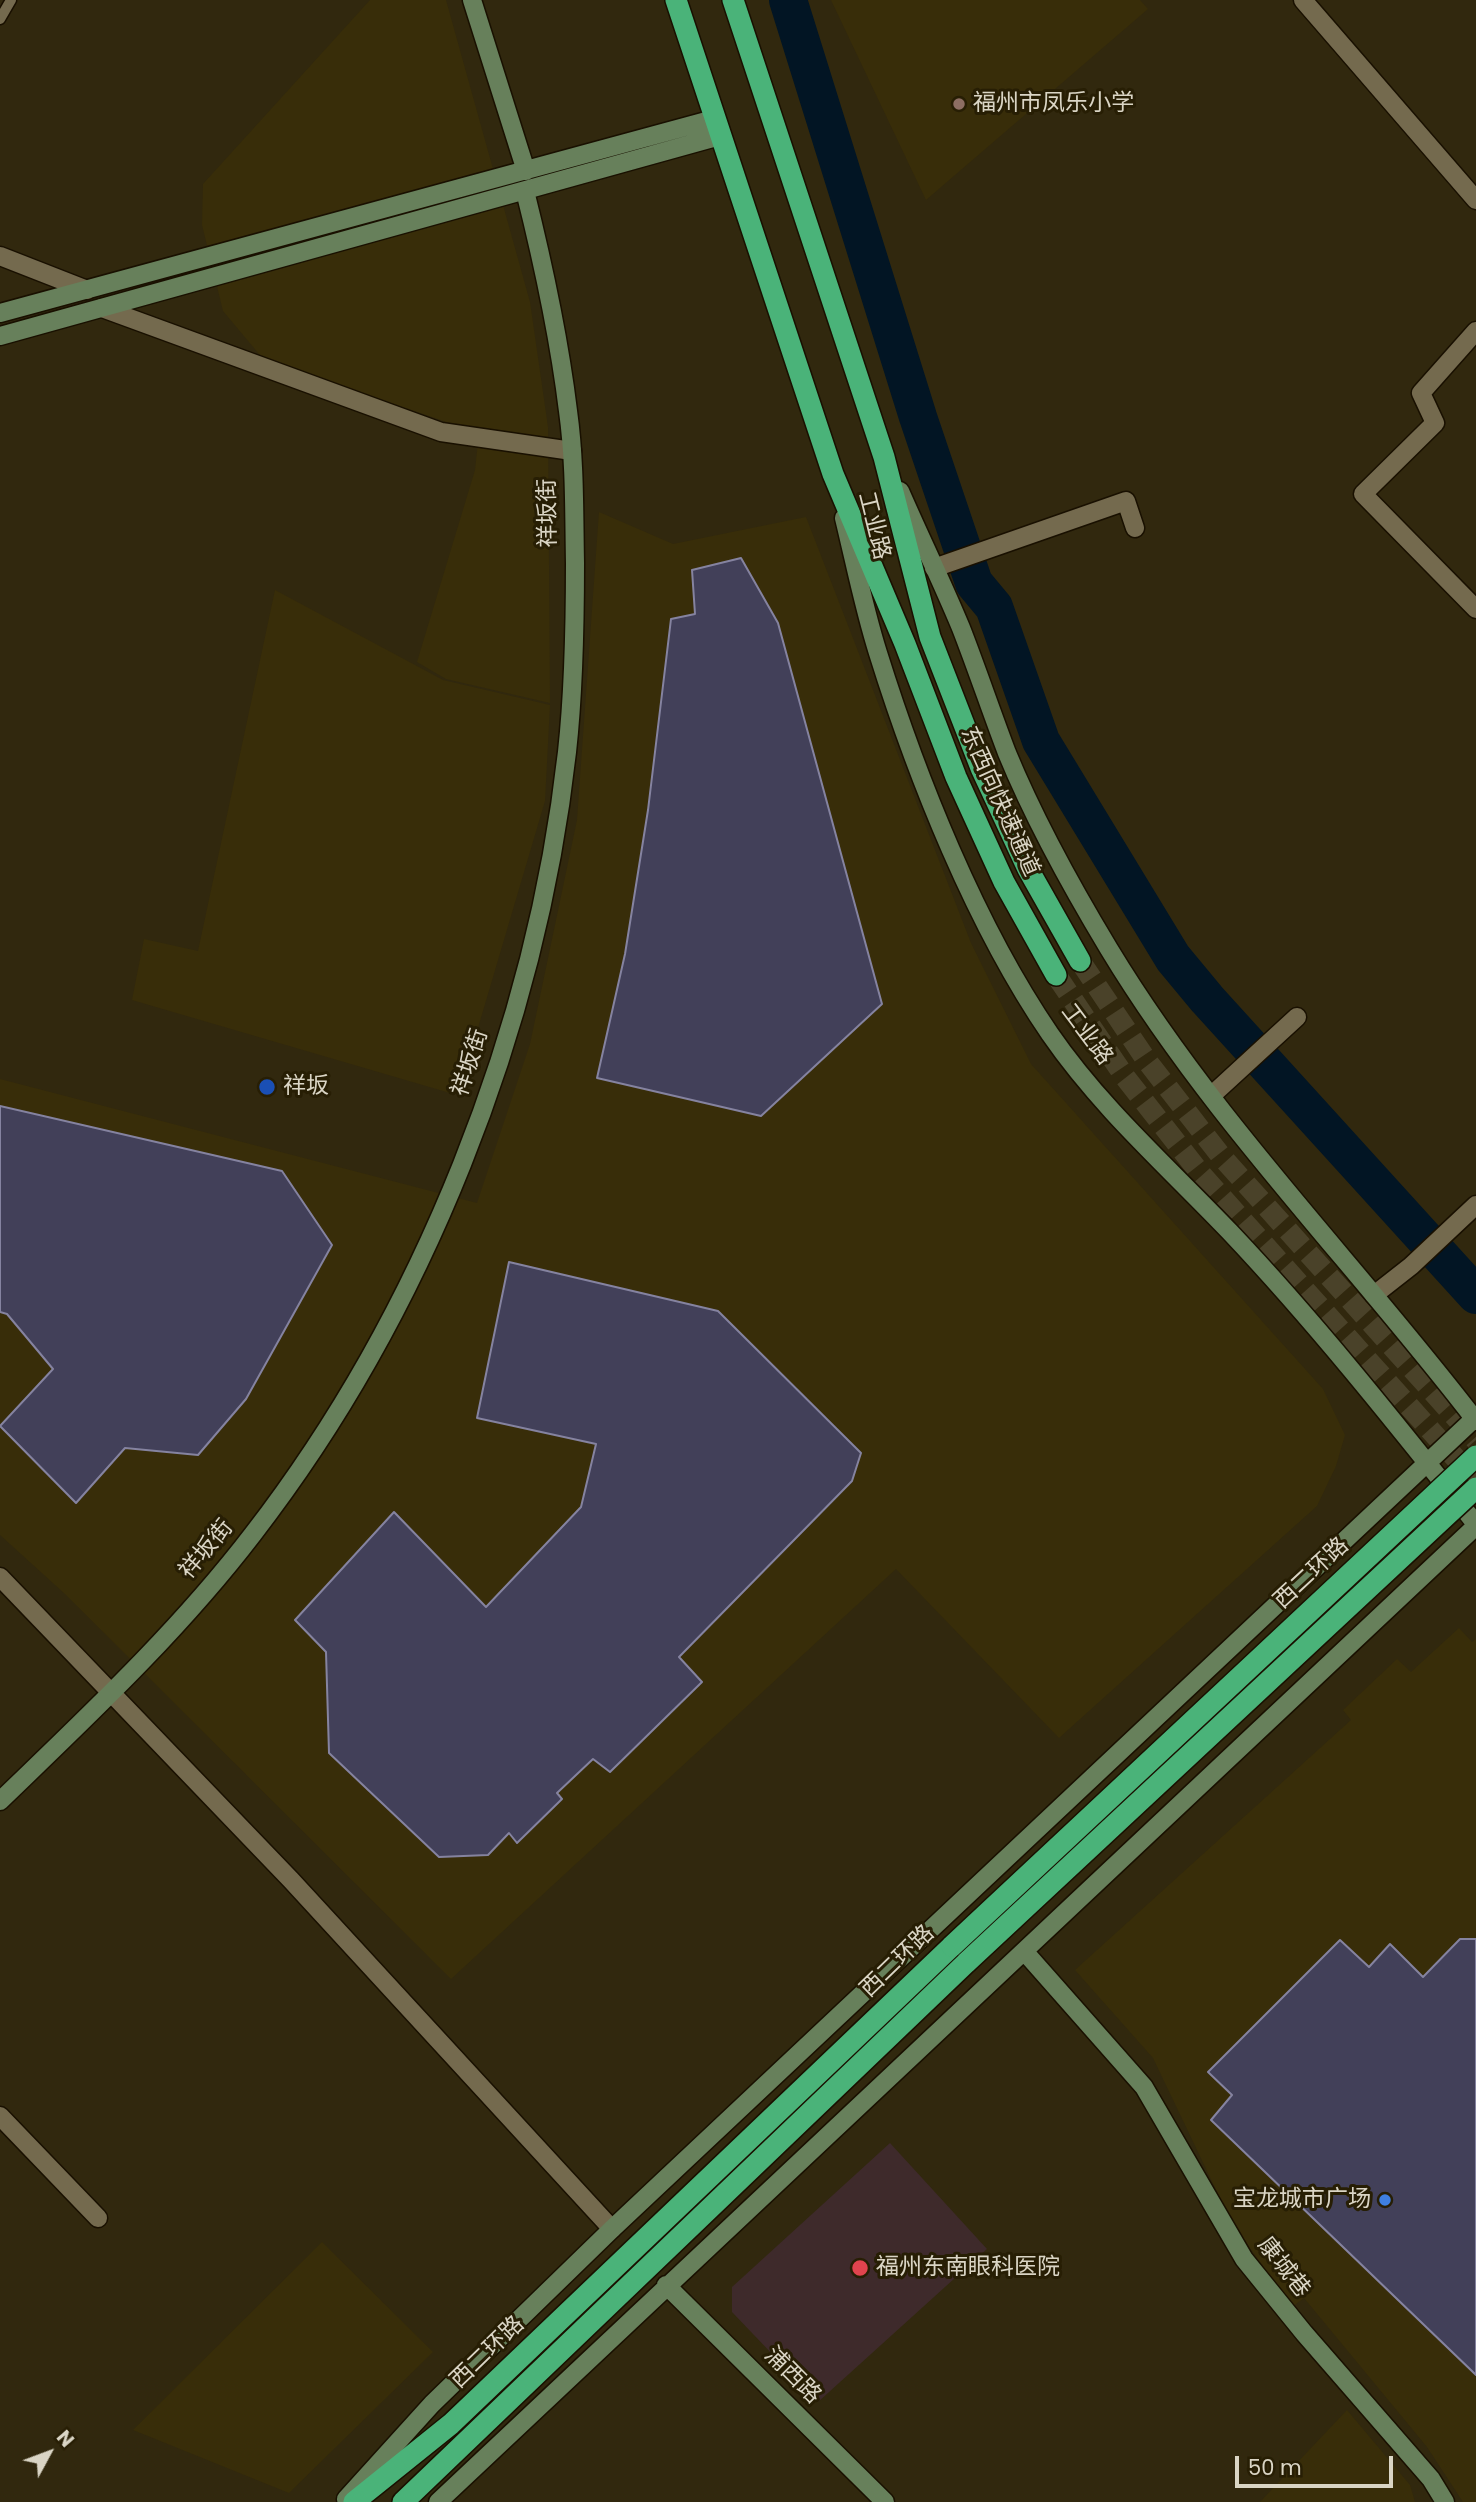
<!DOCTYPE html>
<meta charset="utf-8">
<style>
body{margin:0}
#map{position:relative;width:1476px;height:2502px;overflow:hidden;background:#31280e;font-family:Poppins,sans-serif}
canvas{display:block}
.north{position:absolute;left:14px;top:2418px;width:70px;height:70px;-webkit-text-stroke:5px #271e04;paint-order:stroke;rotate:49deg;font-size:19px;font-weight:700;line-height:28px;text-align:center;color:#dad5c5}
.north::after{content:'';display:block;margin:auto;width:24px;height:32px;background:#dad5c5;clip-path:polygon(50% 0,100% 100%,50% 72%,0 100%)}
.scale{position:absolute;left:1235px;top:2456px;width:158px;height:32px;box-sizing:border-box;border:4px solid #dad5c5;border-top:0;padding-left:9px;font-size:21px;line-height:24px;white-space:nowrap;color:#dad5c5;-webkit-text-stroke:5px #271e04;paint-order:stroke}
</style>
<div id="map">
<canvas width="1476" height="2502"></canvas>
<div class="north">N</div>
<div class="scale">50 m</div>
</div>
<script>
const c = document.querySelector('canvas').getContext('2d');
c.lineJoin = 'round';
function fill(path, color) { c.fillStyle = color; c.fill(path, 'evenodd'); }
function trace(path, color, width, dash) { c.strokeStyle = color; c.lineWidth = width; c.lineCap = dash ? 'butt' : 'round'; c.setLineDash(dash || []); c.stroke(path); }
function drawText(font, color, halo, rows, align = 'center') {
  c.font = font + ' Poppins,"Noto Sans SC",sans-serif'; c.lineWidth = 6; c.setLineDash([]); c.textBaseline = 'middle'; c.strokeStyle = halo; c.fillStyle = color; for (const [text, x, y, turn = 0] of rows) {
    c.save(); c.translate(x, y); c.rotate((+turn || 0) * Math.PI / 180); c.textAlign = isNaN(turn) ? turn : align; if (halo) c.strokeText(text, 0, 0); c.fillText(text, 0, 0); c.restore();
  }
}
fill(new Path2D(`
 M370,0H446L530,302L548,427L550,703L446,679L417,662L475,470L479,433L264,360L223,311L202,225L203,184Z
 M831,0H1140L1148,9L926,200Z
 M599,512L673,544L806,517L971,943L1031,1064L1323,1389L1345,1435L1336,1466L1317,1506L1059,1738L896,1569L451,1979L65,1594L0,1535V1079L477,1203L530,1044L577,820Z
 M275,590L443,680L550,705L545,801L475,1038L450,1093L132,1000L144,939L198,951Z
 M1459,1628L1472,1642L1476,1639V2502H1463L1427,2447L1304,2298L1292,2307L1231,2221L1153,2058L1075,1970L1351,1720L1343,1710L1397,1659L1411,1672Z
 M322,2242L433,2352L289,2493L133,2430Z
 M1347,2410L1410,2485L1415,2502H1260Z`), '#382d09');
fill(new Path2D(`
 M890,2143L987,2249L818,2402L732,2312V2287Z`), '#3e2a2b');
trace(new Path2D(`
 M788,0L918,417L974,583L994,607L1041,741L1173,958L1207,999L1476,1295`), '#021524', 38);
const building = new Path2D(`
 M741,558L778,623L882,1004L761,1116L597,1078L625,954L648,810L671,619L695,614L692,570Z
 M0,1106L282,1171L332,1245L246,1399L198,1455L125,1448L76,1503L0,1426L53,1369L7,1314L0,1312Z
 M509,1262L718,1311L861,1453L852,1481L679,1657L702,1682L610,1772L593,1759L557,1793L562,1799L517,1843L509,1833L488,1855L439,1857L329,1753L326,1652L295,1620L394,1512L486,1607L581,1507L596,1444L477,1418Z
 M1460,1939H1476V2375L1211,2120L1232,2095L1208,2072L1340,1940L1369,1967L1390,1944L1423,1977Z`);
fill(building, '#424059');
trace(building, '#8583a0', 2);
trace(new Path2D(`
 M1080,961L1147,1061L1221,1156L1476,1440
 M1056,975L1125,1077L1200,1173L1476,1481`), '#4a4229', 21, [21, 10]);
const lane = new Path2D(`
 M0,19L11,0`);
const street = new Path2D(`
 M1303,0L1476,200
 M0,256L87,290
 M102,308L441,432L572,451
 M1476,331L1421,393L1435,423L1363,494L1476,609
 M934,568L1126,501L1135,528
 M1211,1096L1297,1017
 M1374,1295L1411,1266L1476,1205
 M0,1577L291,1880L612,2229
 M0,2116L98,2218`);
const secondary = new Path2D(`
 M472,0L526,171
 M0,313L714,119
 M0,336L720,136
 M900,491C920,537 942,582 961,628C977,669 991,711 1007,753C1035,821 1071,886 1109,949C1213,1121 1355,1263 1476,1421
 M844,518C855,563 864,609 878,653C917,778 976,926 1050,1034C1101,1108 1168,1167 1230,1232C1317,1324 1397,1425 1476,1524
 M0,1801C88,1716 178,1632 253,1534C423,1314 536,1028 567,752C574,689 575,626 575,563C574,513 575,461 568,411C559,337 543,263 525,191
 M1024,1951L1144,2087L1244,2259L1304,2333L1431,2479L1445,2502
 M666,2285L885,2502
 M346,2499L432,2404L612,2229L1476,1417
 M438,2502L1476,1526`);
const highway = new Path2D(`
 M676,0L833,474L905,644L956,777L1004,882L1056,975
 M733,0L884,457L930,637L981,768L1028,869L1080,961
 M354,2502L451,2424L952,1946
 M403,2502L967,1962`);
trace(lane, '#191000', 13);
trace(street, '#191000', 21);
trace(secondary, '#191000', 21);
trace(highway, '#191000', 24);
trace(lane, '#746a4e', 10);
trace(street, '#746a4e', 18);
trace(secondary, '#67805b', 18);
trace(highway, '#4ab379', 21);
const highwayBridge = new Path2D(`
 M952,1946L1476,1456
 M967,1962L1476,1488`);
trace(highwayBridge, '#191000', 24, []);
trace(highwayBridge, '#4ab379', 21);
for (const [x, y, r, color] of [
 [959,104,7,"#8d6e63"],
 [267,1087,9,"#1a4fb4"],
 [1385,2200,7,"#3f7fe0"],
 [860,2268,9,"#e0444e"]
]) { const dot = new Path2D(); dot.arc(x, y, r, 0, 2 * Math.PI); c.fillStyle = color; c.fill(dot); trace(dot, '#271e04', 2.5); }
drawText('23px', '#dad5c5', '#271e04', [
 ["福州市凤乐小学",973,104],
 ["祥坂",283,1087],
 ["宝龙城市广场",1371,2200,"right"],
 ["福州东南眼科医院",876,2268]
], 'left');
drawText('23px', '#dad5c5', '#271e04', [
 ["祥坂街",549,513,-91],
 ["工业路",873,526,76],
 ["东西向快速通道",999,802,66],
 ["工业路",1086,1035,53],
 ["祥坂街",471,1063,-72],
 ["祥坂街",207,1550,-50],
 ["西二环路",1312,1574,-43],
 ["西二环路",898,1962,-44],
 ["康城巷",1283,2268,52],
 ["西二环路",488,2353,-44],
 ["浦西路",792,2376,45]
]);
</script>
